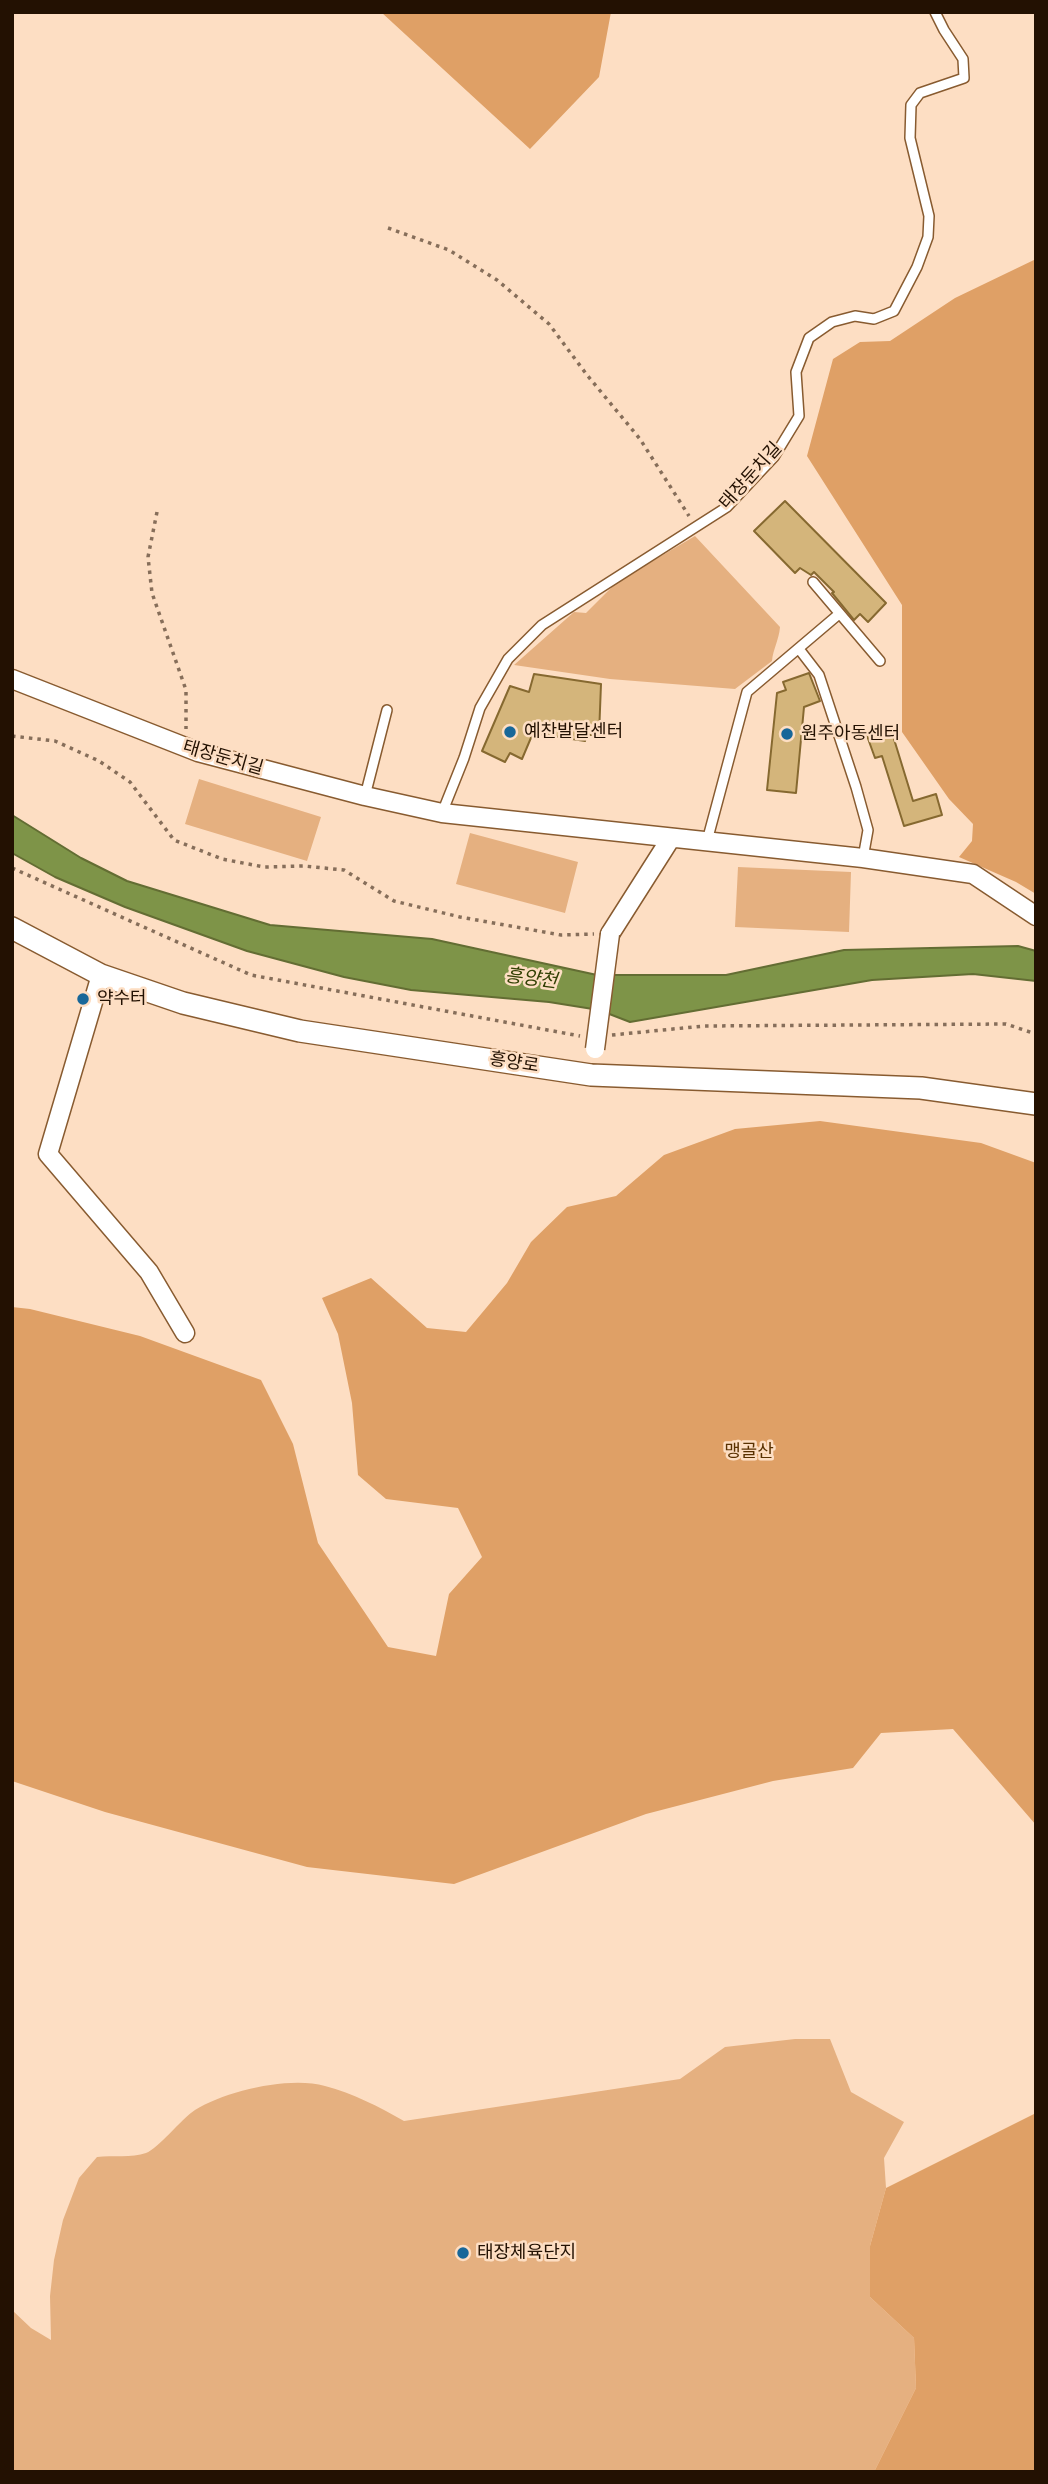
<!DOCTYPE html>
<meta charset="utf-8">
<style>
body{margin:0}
#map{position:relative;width:1048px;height:2484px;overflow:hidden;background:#fddec3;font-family:Manrope,sans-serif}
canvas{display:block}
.frame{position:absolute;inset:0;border:14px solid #231102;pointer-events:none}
</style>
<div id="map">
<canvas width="1048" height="2484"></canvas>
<div class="frame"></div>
</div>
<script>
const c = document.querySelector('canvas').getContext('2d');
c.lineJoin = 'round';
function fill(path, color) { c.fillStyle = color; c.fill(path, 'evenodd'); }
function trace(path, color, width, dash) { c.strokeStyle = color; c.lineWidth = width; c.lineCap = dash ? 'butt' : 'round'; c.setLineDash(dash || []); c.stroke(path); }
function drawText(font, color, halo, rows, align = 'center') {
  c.font = font + ' Manrope,"Noto Sans KR",sans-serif'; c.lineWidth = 5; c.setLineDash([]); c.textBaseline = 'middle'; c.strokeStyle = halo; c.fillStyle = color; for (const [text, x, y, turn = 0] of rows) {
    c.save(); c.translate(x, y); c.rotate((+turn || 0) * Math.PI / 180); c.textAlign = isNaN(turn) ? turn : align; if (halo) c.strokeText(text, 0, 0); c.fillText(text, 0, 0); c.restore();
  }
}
fill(new Path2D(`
 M695,536L780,627C779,640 773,649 772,661L735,689L610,679L514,665L574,612L586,613L617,582Z
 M199,779L321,817L307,861L185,824Z
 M470,833L578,862L565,913L456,884Z
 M738,867L851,872L849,932L735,927Z
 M795,2039H830L851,2092L904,2122L884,2158L886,2188L870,2246V2297L914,2338L916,2388L874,2472H12V2310L31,2328L51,2340L50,2296L54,2260L63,2220L79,2178L97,2157C112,2155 132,2158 146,2153C158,2149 181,2119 195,2110C226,2091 289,2076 325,2086C353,2093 379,2107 404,2121L680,2079L725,2047Z`), '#e5b080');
fill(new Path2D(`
 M381,12H611L599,77L530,149Z
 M1036,259V894L1016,882L959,857L972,841L973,824L949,799L902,732V605L807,456L833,359L860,342L890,341L955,298Z
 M820,1121L981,1143L1036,1163V1825L953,1729L881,1733L853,1768L773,1781L646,1814L454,1884L307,1867L105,1812L12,1781V1307L30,1309L140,1336L261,1380L293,1444L318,1543L388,1647L436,1656L449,1594L482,1557L458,1508L386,1499L358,1475L352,1403L338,1334L322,1298L371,1278L427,1328L466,1332L507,1283L531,1242L567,1207L616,1196L664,1155L735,1129Z
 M1036,2113V2472H874L916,2388L914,2338L870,2297V2246L886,2188Z`), '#dfa066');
const water = new Path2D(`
 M12,815L81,858L127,881L270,925L432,939L597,975H726L844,950L1018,946L1036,951V981L973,974L872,980L630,1022L599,1010L549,1002L411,990L344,977L247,951L125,907L55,877L12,853Z`);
fill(water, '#7e9448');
trace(water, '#636d33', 2);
const building = new Path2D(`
 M785,501L886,603L868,622L860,614L854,620L832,593L834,592L814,572L811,575L800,568L795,573L754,531Z
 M809,673L820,701L804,707L796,793L767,790L777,693L786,690L783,682Z
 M534,674L601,684L599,735H586L585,741L533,733L522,759L510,753L505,762L482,751L510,686L529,692Z
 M890,726L913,801L936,794L942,815L904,826L882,756L875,758L866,733Z`);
fill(building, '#d4b57b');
trace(building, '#866930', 2);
const service = new Path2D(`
 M813,582L880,661
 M799,649L819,675L856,787L868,830L863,858
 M365,796L387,710
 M442,813L464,758L480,708L508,659L542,625L727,507L774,457L799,416L796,372L809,338L832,322L855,316L874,319L894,311L917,267L928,237L929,216L910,138L911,105L920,93L964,78L963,59L944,30L935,12
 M707,841L747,692L839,614`);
const minor = new Path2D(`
 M12,679L198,752L365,796L442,813L863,858L973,874L1036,916
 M610,934L671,838
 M101,975L48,1154L149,1272L185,1333`);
const tertiary = new Path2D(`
 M12,928L101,975L183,1003L300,1031L591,1075L921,1088L1036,1104`);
trace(service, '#885b30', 12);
trace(minor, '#885b30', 21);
trace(tertiary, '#885b30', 24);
trace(new Path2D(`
 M388,228L449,250L497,280L549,324L587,375L640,439L689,516
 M157,512L148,557L152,593L186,690V729
 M12,736L55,741L99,761L130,782L174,840L222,859L264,867L304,866L344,870L394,901L460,917L561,935L594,934
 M12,868L251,975L580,1036
 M612,1035L704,1026L1006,1024L1036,1034`), '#866e5a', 3.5, [3.5, 5]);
trace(service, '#fff', 9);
trace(minor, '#fff', 18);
trace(tertiary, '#fff', 21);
const minorBridge = new Path2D(`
 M595,1049L610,934`);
trace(minorBridge, '#885b30', 21, []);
trace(minorBridge, '#fff', 18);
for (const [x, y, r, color] of [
 [510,732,7,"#186799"],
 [787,734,7,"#186799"],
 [83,999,7,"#186799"],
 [463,2253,7,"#186799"]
]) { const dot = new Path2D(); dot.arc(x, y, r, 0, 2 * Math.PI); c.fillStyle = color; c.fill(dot); trace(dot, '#fddec3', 2.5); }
drawText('18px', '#231102', '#fddec3', [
 ["태장둔치길",751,476,-48],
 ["태장둔치길",223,758,16],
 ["흥양로",514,1063,9]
]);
drawText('18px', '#231102', '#fddec3', [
 ["예찬발달센터",524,732],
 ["원주아동센터",801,734],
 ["약수터",97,999],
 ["태장체육단지",477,2253]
], 'left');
drawText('18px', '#593100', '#fddec3', [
 ["맹골산",749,1452]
]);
drawText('italic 19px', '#334105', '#fddec3', [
 ["흥양천",531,979,7]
]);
</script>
